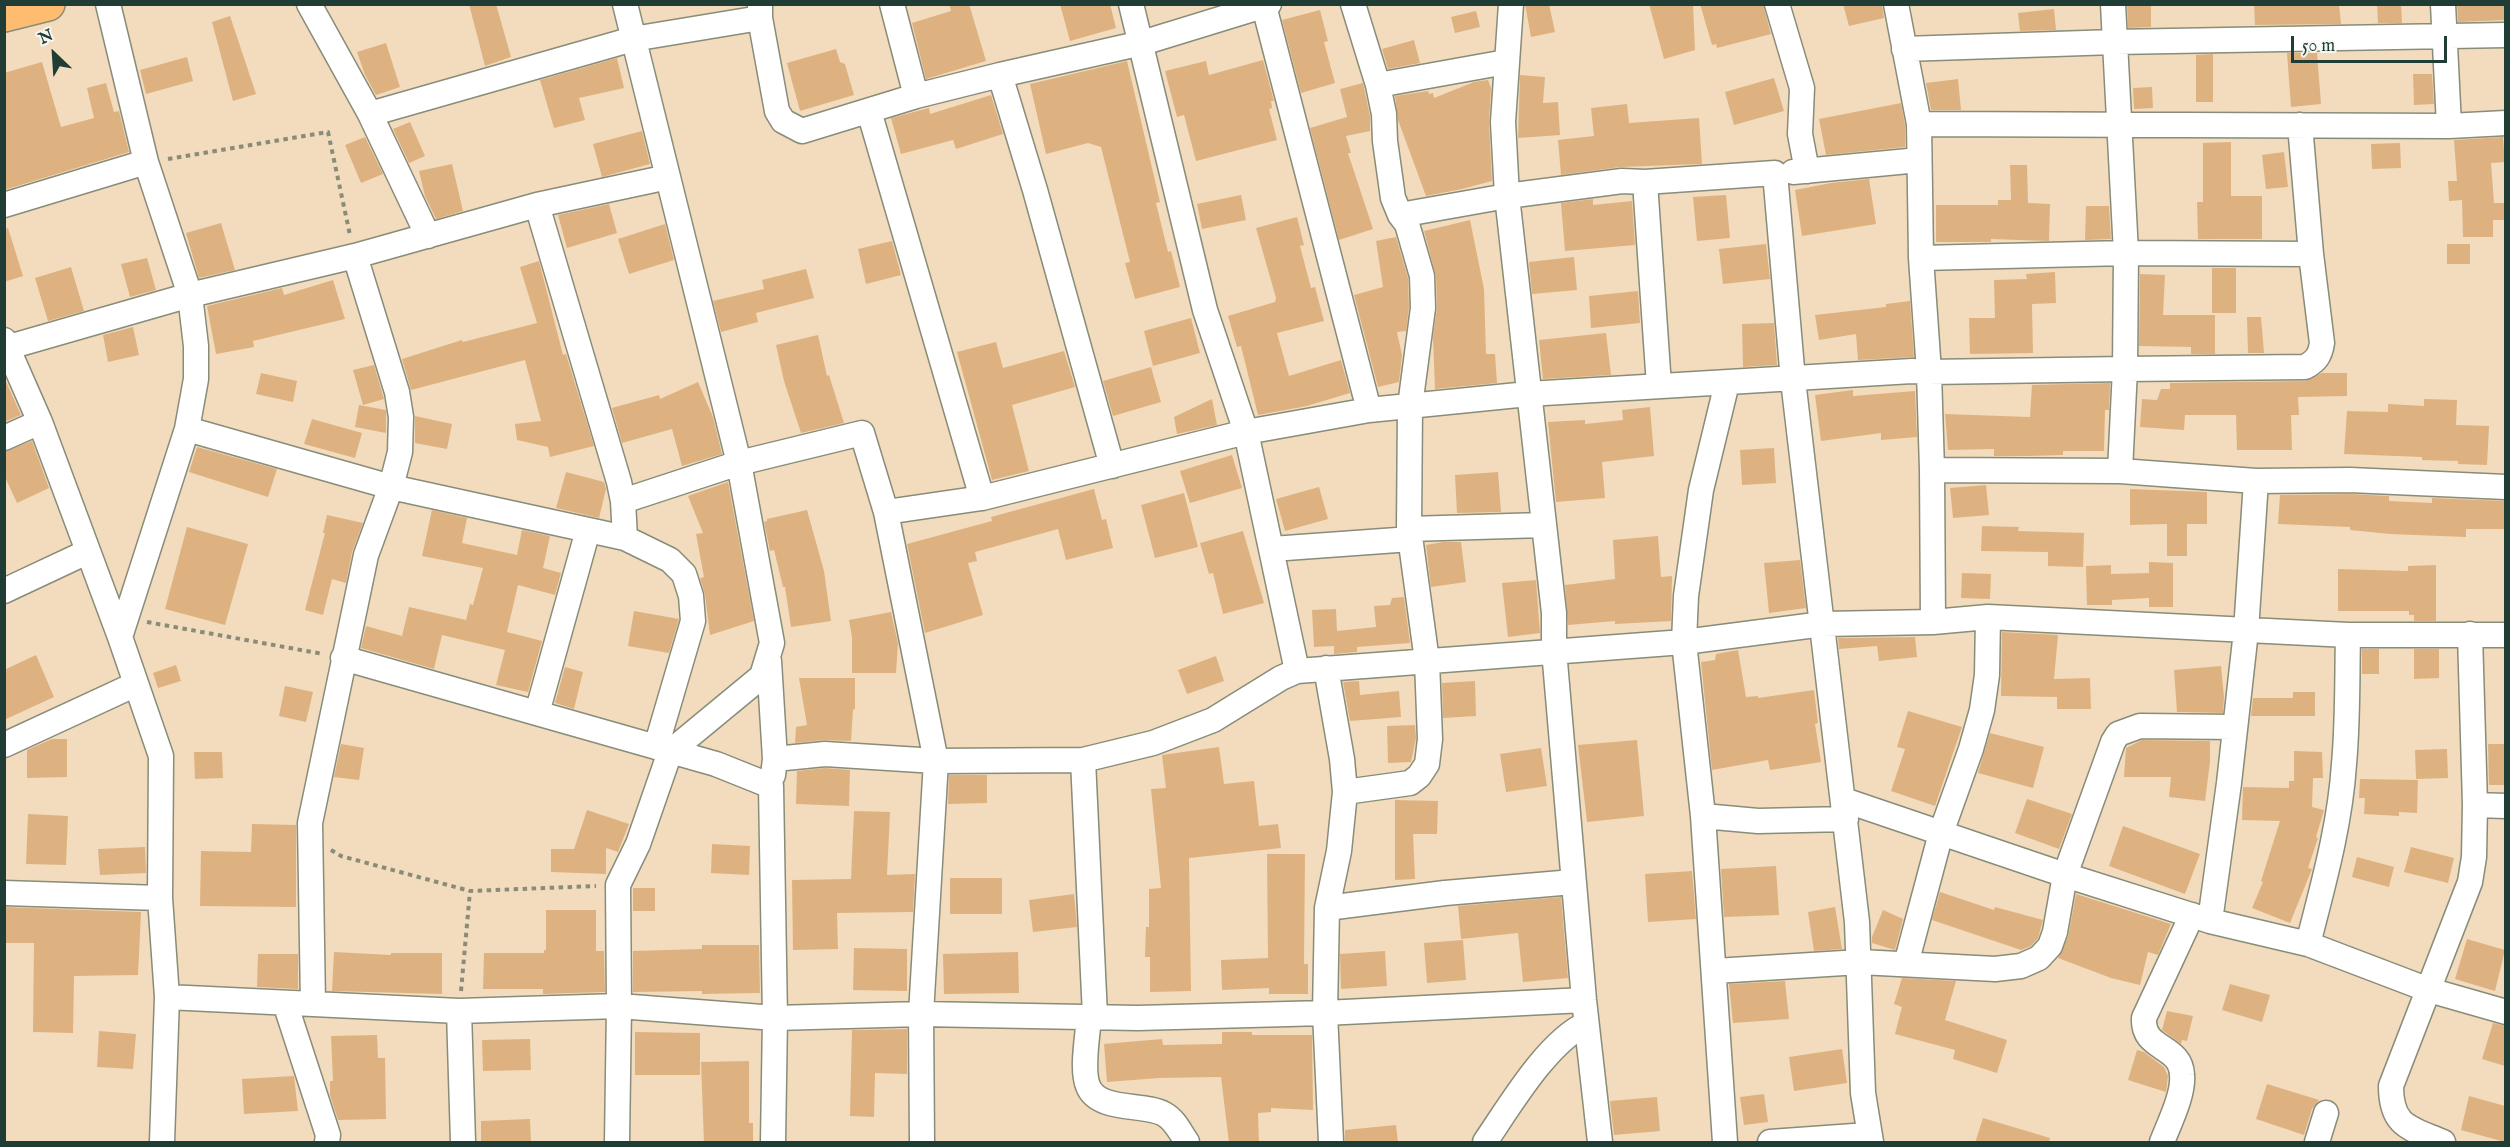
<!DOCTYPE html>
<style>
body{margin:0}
#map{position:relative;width:2510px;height:1147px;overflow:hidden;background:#f2dcbd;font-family:"IM FELL English",serif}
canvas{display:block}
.frame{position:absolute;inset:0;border:6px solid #1f3d34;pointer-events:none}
.north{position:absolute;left:24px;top:24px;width:60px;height:60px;-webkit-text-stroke:4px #f6f6f2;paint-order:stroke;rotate:335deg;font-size:16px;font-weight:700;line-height:24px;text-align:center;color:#1f3d34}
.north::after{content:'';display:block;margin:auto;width:21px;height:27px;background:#1f3d34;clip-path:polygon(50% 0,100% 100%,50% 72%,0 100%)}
.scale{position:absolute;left:2291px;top:36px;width:156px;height:27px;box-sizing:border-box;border:3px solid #1f3d34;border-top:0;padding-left:8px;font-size:18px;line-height:21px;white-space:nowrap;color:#1f3d34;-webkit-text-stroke:4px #f6f6f2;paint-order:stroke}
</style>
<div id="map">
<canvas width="2510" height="1147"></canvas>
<div class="frame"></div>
<div class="north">N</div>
<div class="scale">50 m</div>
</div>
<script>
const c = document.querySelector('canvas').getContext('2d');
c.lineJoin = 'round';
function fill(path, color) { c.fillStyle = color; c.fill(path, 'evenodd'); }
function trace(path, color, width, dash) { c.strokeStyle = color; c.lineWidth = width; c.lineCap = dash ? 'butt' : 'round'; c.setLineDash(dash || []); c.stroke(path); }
fill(new Path2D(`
 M469,4H496L511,57L485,66Z
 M949,4H969L986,61L926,79L912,23L951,11Z
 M1060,4H1110L1116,28L1070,41Z
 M1525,4H1549L1555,32L1531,37Z
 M1649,4H1693L1695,50L1664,59Z
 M1700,4H1763L1771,34L1717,48L1716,44L1712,45Z
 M1843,4H1882L1884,18L1849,26Z
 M2127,4H2151V27L2128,28Z
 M2254,4H2339L2341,24L2255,25Z
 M2401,4L2402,23H2378L2377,5Z
 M2457,4H2505V20L2458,22Z
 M2054,9L2056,30L2020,31L2018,13Z
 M1320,10L1328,41L1324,42L1335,83L1301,93L1282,20Z
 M1476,11L1480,27L1455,33L1451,17Z
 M230,16L256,94L233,101L212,22Z
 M1414,40L1420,63L1388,69L1382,49Z
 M386,43L400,87L376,95L365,75L357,52Z
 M836,49L840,62L845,64L854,95L800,111L787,63Z
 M2287,53H2317L2321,104L2291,107Z
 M2213,54V102H2196V55Z
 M187,57L193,81L146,94L140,70Z
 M617,58L624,88L579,98L585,120L554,128L540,80Z
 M1263,60L1274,101H1271L1272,108L1269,109L1277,140L1196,161L1184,115L1177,117L1165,71L1206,61L1209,75Z
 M1127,61L1160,202L1156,203L1168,252L1171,251L1180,287L1135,299L1125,263L1130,262L1101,147L1088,143L1046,154L1030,84Z
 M42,62L61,127L94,118L87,88L106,83L114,112L119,111L129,152L4,190V73Z
 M2413,74H2432L2434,104L2414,105Z
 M1520,75L1545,77L1543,103L1558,102L1560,135L1518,138Z
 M1774,78L1784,111L1734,125L1725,92Z
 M1958,79L1961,110H1931L1926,83Z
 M1488,80L1491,88L1489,123L1492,181L1462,189L1426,196L1398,120L1395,96L1428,91L1429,94L1433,93L1434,98L1474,82Z
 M1363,83L1370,116V131L1346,136L1351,153H1348L1373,229L1339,240L1310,128L1347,117L1340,89Z
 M2152,87L2153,108L2134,109L2133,88Z
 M991,95L1003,134L956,149L953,140L901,154L891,118L929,108L930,114Z
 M1901,103L1905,125V147L1826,155L1819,119Z
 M1627,104L1629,123L1699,118L1702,164L1620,167L1561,175L1558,140L1594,136L1591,108Z
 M410,122L425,156L409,163L393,129Z
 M642,131L650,164L602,177L593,144Z
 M365,137L383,174L361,183L345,145Z
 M2503,137L2505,162L2491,163L2494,203H2505V220H2493V237H2463L2462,200L2449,201L2448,181H2457L2454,140Z
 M2231,142V196H2262V239H2198L2197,202H2203V143Z
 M2400,143L2401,168L2372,169L2371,144Z
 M2284,152L2288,187L2266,189L2262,155Z
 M452,164L463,211L436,219L425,196L419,171Z
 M2010,165H2027L2028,203L2050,204L2049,241L1991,239V242H1936V205H1998V200H2011Z
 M1869,179L1876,224L1802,236L1795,190L1831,183Z
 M1241,195L1246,220L1202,229L1197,204Z
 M1726,195L1730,238L1697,241L1693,197Z
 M1593,199V205L1632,201L1635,245L1565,251L1561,203Z
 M609,204L617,233L567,248L558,215Z
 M2086,206H2109L2111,239L2085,240Z
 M1297,217L1304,245L1300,246L1311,288L1315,287L1324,321L1277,333L1289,376L1341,360L1350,393L1307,406L1258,415L1241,346L1237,347L1228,316L1275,302L1276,298L1256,228Z
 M1470,220L1484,289L1486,354H1495L1497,383L1435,389L1433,337L1437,308L1436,276L1424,231Z
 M221,223L235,270L199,278L186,233Z
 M665,224L674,260L629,274L618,239Z
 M8,228L23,276L4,282V229Z
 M1396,237L1408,278L1409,307L1406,331L1397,332L1402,355L1399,382L1378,387L1354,295L1383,287L1376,241Z
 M892,241L901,275L866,284L858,249Z
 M1766,244L1770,279L1723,284L1719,249Z
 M2447,244H2470V264H2447Z
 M1574,257L1577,290L1532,294L1529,262Z
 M147,258L156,290L130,297L121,264Z
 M539,261L563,355L566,354L594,446L550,457L548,447L517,440L515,424L541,421L525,360L411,390L402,359L462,340L463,342L537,323L520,267Z
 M71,267L84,311L48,321L35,278Z
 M2212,268H2236V313H2212Z
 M806,269L814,298L756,313L758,322L721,332L713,301L764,289L762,280Z
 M2055,272L2056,303L2032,304L2033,353L1970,354L1969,318H1995L1994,280L2027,279L2026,274Z
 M2140,274L2165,275L2163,315H2215V354H2191V347L2139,346Z
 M333,280L345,319L253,341L254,347L216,354L207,306L282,288L284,295Z
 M1638,291L1640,323L1591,328L1589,296Z
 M1910,301L1914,357L1858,360L1856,334L1819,340L1815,315L1886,307V304Z
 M2247,317H2261L2264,353H2248Z
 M1191,318L1200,353L1153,366L1144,331Z
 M1774,323L1777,365L1743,367L1742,324Z
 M133,327L139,355L108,362L103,335Z
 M1606,333L1611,375L1543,379L1539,340Z
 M818,335L827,376L829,375L844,423L801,433L784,381L776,345Z
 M996,342L1003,368L1064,351L1075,387L1012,405L1029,471L992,480L957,352Z
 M374,365L384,399L363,405L353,370Z
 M1151,367L1161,402L1113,416L1103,381Z
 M261,373L297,381L293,402L256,394Z
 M2322,373H2347V396L2298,397L2299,415H2291L2292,450H2237L2236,415H2185L2184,430L2140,427L2142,399L2157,400L2161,389H2170V383L2305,381Z
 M4,377L21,415L4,422Z
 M698,382L713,417L722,454L682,466L672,429L622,443L612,408L659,395L660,399Z
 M2110,383L2109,410H2105L2104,451H2063V455L2029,456H1994V449L1948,450L1945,414L2030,417L2032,385Z
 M1853,390V396L1915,391L1917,437L1881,440V433L1821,441L1815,395Z
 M1212,399L1217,425L1177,434L1174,417Z
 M2424,399L2457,400L2456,425L2489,426L2487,465L2458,464V461L2422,460V457L2344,454L2347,411L2388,412V404L2424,406Z
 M359,405L386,410V433L355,427Z
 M1650,407L1654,456L1602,462L1605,498L1556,502L1548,422L1585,420V424L1623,420L1622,410Z
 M415,416L452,424L447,449L415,443Z
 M312,419L362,433L355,458L304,444Z
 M32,441L49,488L17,503L4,475V452Z
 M197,447L277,469L268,497L189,472Z
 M1774,448L1776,483L1742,485L1740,450Z
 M1232,455L1242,488L1190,503L1180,471Z
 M566,472L604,482L606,489L599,518L556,508Z
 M1498,472L1501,512L1457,513L1455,475Z
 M728,482L754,621L710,635L705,595L700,578L704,577L696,534L703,533L688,496Z
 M1986,485L1989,515L1953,518L1950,488Z
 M1319,487L1328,519L1285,531L1276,499Z
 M1094,489L1102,520L1106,519L1113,548L1066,560L1058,529L975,552L977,561L968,563L983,615L925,633L907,544L992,521L991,517Z
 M2130,489L2207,492V524H2187V556H2167V524L2130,525Z
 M1184,493L1198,547L1155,558L1141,505Z
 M2352,494L2389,496V501L2432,503V498L2505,501V529H2466V537L2390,534L2350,530V527L2278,524L2280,495Z
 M432,510L467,518L462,543L517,555L522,530L550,536L543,568L561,573L555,595L518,585L507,632L542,641L528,692L496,685L505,650L442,635L434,669L361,648L366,626L402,636L409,607L466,620L470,604L473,605L483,568L422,556Z
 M807,510L824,571L831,621L791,627L785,587H783L774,550L770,551L764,522L767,521V519Z
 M327,515L363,523L352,552L346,583L332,579L323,615L305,610L325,533H323Z
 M1982,526L2019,527L2018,531L2084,533L2083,567L2048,566V552L1981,551Z
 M187,527L248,544L225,625L165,609Z
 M1243,531L1264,603L1223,614L1213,573L1209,574L1200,543Z
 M1658,536L1661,577L1672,576L1671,621L1615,624V621L1568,625L1565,585L1615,579L1613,540Z
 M1443,542H1461L1466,582L1431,587L1426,545Z
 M1800,560L1806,608L1769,613L1764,563Z
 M2149,562L2173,563V607H2149V598L2112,600V605H2087L2086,566L2111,565V574L2149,573Z
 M2436,565V621H2414V615H2409V611H2338V569L2408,571V566Z
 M1962,573L1991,574L1990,599L1961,598Z
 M1536,580L1540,633L1508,637L1502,583Z
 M1404,597L1410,643L1357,647V652L1334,654V646L1314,647L1312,610L1336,609L1337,631L1376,627L1374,606L1390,605L1392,598Z
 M634,611L679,619L669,653L628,646Z
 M891,612L898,643L896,673H852V637L849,620Z
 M2002,632L2058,635L2054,679L2090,678L2091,709H2057V697L2001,696Z
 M1915,637L1917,657L1879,661L1877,646L1839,649L1838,638Z
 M2362,649H2379V674H2362Z
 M2414,649H2439V678L2414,679Z
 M1738,650L1746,697L1758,696V698L1814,690L1818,723L1815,724L1821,762L1770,770L1768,760L1712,770L1701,662L1715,660L1716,654Z
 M36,655L54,697L4,720V670Z
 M1216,656L1224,681L1187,694L1178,670Z
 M176,665L181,681L158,688L153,673Z
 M2221,666L2224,697L2223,713L2177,712L2174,670Z
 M565,667L583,672L574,709L555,703Z
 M799,678H855V709L853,710L851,741L824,740L795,743L796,727L807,725Z
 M1359,681L1360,695L1399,691L1401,717L1350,721L1343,682Z
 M1475,681L1476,716L1443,718L1442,683Z
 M285,686L313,692L306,722L279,716Z
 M2293,692H2315V716H2251L2253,698H2293Z
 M1908,711L1962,727L1935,806L1891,791L1905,749L1897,747Z
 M1415,725L1416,738L1411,762L1388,763L1387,726Z
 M1990,733L2044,747L2033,788L1978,773Z
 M52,739H67V777L27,778V750Z
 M1637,740L1644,816L1587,822L1578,745Z
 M2142,740L2210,741V762L2205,801L2169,797L2171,777H2124L2126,748Z
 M341,744L364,748L359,780L334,777Z
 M2488,744H2505V785H2489Z
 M1219,747L1224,784L1254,781L1259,826L1278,824L1281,848L1189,858L1191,991L1150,992V957H1145L1146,927H1149V889L1161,888L1151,789L1166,788L1162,755Z
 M1541,748L1547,786L1506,792L1500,754Z
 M2447,749L2448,778L2416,779L2415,750Z
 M2294,751L2322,752L2323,778H2313L2312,807L2324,810L2316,837L2318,838L2308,868L2312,869L2290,923L2252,908L2263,882L2261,881L2280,821L2242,820L2243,787L2289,788V781H2294Z
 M194,752H222L223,778L195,779Z
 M825,768L850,770L849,806L796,804L797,771Z
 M949,775H987V803L948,804Z
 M2360,779L2418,780L2417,813L2399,812V816L2364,814L2365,798H2359Z
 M2027,799L2072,814L2059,849L2015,833Z
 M1395,800L1438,801L1437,834H1413L1415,879L1395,880Z
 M587,810L629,824L618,852L606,848V874L551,872V849H574Z
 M854,811L890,812L887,875L915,874L913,912L837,913L838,949L793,950L792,880L851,879Z
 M28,814L68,816L66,865L26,864Z
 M252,824L296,825V907L200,906L201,851L251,852Z
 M2123,826L2200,854L2185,894L2109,866Z
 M712,844L750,846L749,875L711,873Z
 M145,847L146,873L100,875L98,849Z
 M2411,847L2454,858L2448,883L2404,872Z
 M1267,854H1305L1304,964H1308V994H1269V988L1222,990L1221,960L1268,958Z
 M2357,857L2394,867L2389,887L2352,877Z
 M1776,866L1779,915L1724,917L1721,869Z
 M1692,871L1696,919L1648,922L1645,874Z
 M950,878H1002V914H950Z
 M633,888H655V911H633Z
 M1940,892L1994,910L1995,907L2043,920L2038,938L2031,946L2021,950L1932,920Z
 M1074,894L1077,927L1033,932L1029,900Z
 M2076,894L2171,924L2158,955L2148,952L2140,985L2111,978L2058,958L2068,937Z
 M1561,897L1568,978L1523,982L1518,933L1461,939L1458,906Z
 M4,907L141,912L138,975L74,976L73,1033L33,1032L34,943H4Z
 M1835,907L1842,949L1814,951L1808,912Z
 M546,910H596V951H604L605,992L543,994V989H483L484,953H544V950H546Z
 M1883,910L1903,919L1895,950L1872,943V937Z
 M2467,939L2505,950L2495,991L2455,979Z
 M1463,940L1466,980L1427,983L1424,943Z
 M702,945H759L760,993L702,994V991L633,992V951L702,949Z
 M854,948L907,949V991L853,990Z
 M1385,951L1387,986L1341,989L1340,954Z
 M334,952L391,955V953H442V994L332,991Z
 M1018,952L1019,993L944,994L943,954Z
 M258,954H298V989L257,987Z
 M1902,978L1956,981L1945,1020L2007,1040L1997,1073L1953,1059L1955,1050L1895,1034L1902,1007L1894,1004Z
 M1785,981L1789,1019L1733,1023L1729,984Z
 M2230,984L2270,995L2262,1022L2222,1010Z
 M2167,1011L2193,1016L2187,1041L2182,1040L2181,1044L2162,1030Z
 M2493,1023L2505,1026V1066L2482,1059Z
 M907,1029V1074L875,1073L874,1117L850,1116L852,1030Z
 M99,1031L136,1034L133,1069L97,1067Z
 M635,1032L700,1033V1075H635Z
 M1222,1032H1252V1035H1312L1313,1110L1271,1108V1112L1258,1113L1259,1143H1229L1221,1077L1159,1078L1107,1082L1104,1044L1162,1039L1163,1045L1222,1044Z
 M377,1035L378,1058H385L386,1119L338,1120L330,1095V1081H333L331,1036Z
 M530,1039L531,1070L483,1071L482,1040Z
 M1842,1049L1847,1083L1794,1091L1789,1057Z
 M2137,1050L2144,1052L2164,1067L2168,1076L2166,1092L2128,1080Z
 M749,1061V1123H753V1143H704L701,1062Z
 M294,1076L298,1111L244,1114L242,1079Z
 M2267,1084L2319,1100L2312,1109L2304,1135L2256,1119Z
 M1764,1094L1768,1122L1744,1125L1740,1097Z
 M2469,1096L2505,1106V1142L2461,1130Z
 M1657,1097L1660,1131L1614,1135L1610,1101Z
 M1983,1118L2050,1138L2049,1143H1975Z
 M530,1119L531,1143H481V1121Z
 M1396,1125L1398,1143H1345V1130Z`), '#deb280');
const street = new Path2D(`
 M108,4L146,162L190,295L196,346V379L187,429L120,637
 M309,4L370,114L428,236
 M625,4L739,463L862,433L886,512L936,761L921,1014L922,1142
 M760,4V18L777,111L783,121L802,131L916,96L1000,75L1142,43L1269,4
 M892,4L916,96
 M1131,4L1205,310L1246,432L1297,671
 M1511,4L1503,122L1507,196L1554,613V650L1584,1000L1600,1142
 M1777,4L1802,88L1800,134L1807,171
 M1896,4L1919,124L1921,258L1929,372L2125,369L2126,253L2113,4
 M2443,4L2449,126
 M1264,6L1369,410
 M1904,49L2115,42L2506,35
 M1000,75L1035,190L1112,466
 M1378,85L1506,62
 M869,111L982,498
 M370,114L633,39L760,18
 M1919,124L2449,126L2506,123
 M2300,125L2311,254L2322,343C2320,356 2316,361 2305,367L2125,369L2120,471L2256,481L2350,480L2506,487
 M1793,172L1919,160
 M1645,182L1659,386
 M4,205L146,162
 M537,205L619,482L623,501L625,538
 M1400,215L1507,196L1622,181L1645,182L1775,173L1793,380L1857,922L1863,1093L1871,1142
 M1921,258L2126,253L2311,254
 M4,340L40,422L120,637L161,756L160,898L167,997L162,1142
 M9,347L190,295L355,256L537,205L668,177
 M187,429L391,487L625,538L670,560L684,574L691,596L693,621L656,747
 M4,438L40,422
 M1932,470L1933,622
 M886,512L982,498L1246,432L1369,410L1528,394L1912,371L1929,372L1932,470L2120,471
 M1409,529L1543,525
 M1272,549L1411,539
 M4,591L87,552
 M343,658L716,764L771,786L775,1018L921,1014L1138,1018L1325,1013L1584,1000
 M769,661L775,759L773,775
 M1326,668L1342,759L1345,792L1339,851L1327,908L1325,1013L1331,1142
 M537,713L588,530
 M4,745L136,684
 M775,759L825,754L936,761L1083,760L1153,743L1213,720L1281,678L1297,671L1684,642L1823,624L1933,622L1988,617L2348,635H2506
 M1083,760L1095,1016
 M1345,792L1410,783L1419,776L1427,764L1430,739L1427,661L1409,529L1410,406L1423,308L1422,276L1407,224L1400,215L1393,198L1385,141L1384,114L1378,85L1353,4
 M1844,800L2065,875L2210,921L2308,944L2429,990L2506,1012
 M2475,805L2506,806
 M1703,816L1758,821L1846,819
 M4,893L160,898
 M1327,908L1445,893L1573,882
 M2210,921L2229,783L2246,631L2256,481
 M2308,944C2323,885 2340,826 2344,764C2348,721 2347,678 2348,635
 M1906,964L1941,833L1971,749L1982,710L1987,675L1988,617
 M1715,971L1860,962L1995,969L2021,966L2039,958L2050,946L2055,932L2065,875L2113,742L2118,734L2140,726L2234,727
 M167,997L459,1011L619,1006L775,1018L773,1142
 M285,1003L328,1135L327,1142
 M313,1004L310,823L366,555L391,487L400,452L401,417L397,392L355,256
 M459,1011L463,1142
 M1089,1016C1088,1035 1081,1069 1088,1086C1098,1112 1144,1103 1164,1114C1175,1120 1180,1132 1187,1142
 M617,1142L619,1006L618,885L638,844L670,752L762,676L772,643L739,463L623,501
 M1485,1142C1509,1107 1547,1042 1586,1024
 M1725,1142L1703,816L1684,642L1686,596L1701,490L1727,383
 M1770,1142L1868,1135
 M2162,1142C2169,1124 2184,1094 2182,1075C2181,1044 2142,1051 2144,1018L2192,915
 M2317,1142L2326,1113
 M2443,1142C2410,1128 2391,1127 2391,1086L2470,882L2474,857L2475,805L2470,634`);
const highway = new Path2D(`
 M4,15L48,4`);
trace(street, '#888c78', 27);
trace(highway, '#888c78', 36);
trace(new Path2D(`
 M168,159L328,132L350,235
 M147,622L323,654
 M331,850L341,856L470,891L596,886
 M461,991L470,891`), '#888c78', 4, [4.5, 4.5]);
trace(street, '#fff', 24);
trace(highway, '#fdbc70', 33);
</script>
